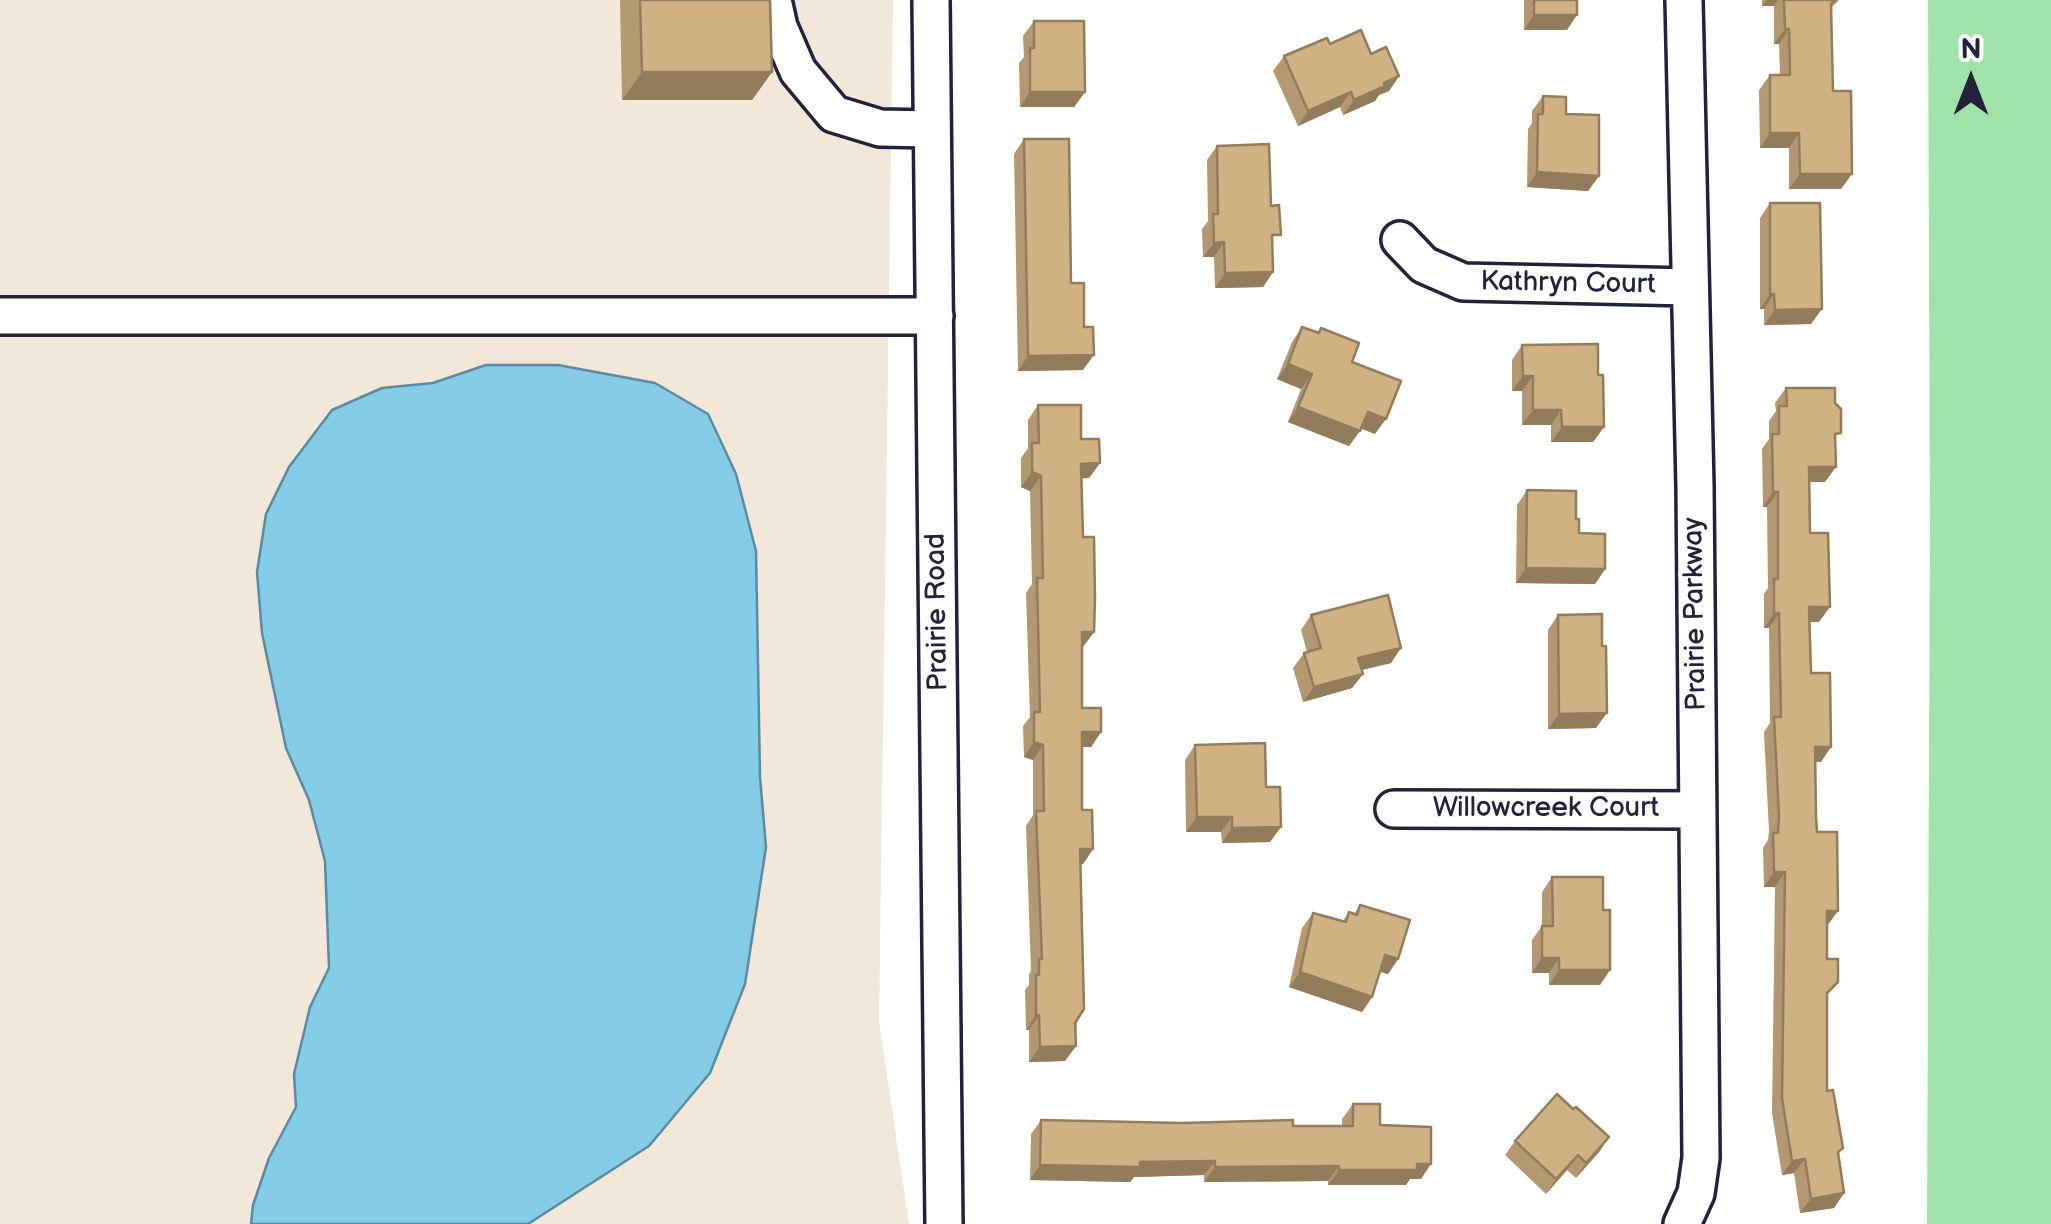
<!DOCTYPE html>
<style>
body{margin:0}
#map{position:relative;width:2051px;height:1224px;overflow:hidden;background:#fff;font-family:"Balsamiq Sans",sans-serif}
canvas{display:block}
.north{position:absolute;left:1921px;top:30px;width:100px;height:100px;-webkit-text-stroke:8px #fff;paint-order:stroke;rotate:0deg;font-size:28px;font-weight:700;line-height:40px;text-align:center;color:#22223b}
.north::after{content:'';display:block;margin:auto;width:35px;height:45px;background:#22223b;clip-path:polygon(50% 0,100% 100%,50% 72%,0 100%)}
</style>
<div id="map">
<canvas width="2051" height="1224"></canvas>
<div class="north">N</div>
</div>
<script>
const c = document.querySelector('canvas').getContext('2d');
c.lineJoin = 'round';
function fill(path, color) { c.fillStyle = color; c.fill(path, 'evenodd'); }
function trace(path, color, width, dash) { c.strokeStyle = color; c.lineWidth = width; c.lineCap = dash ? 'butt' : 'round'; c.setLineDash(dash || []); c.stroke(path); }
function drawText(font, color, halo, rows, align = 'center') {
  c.font = font + ' "Balsamiq Sans",sans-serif'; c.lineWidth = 8; c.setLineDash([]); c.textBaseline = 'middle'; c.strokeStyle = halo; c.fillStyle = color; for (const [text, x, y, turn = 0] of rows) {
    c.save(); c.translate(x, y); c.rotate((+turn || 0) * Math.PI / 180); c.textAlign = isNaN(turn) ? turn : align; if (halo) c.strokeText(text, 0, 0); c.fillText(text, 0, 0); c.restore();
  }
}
fill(new Path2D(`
 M0,0H893L879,1021L909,1224H0Z`), '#f1e8da');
fill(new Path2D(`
 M1928,0H2051V1224H1927L1930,526Z`), '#a1e2ab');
const water = new Path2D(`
 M486,365H558L655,383L708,414L736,474L756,551L760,777L766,847L745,984L710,1073L649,1146L528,1224H251L253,1205L269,1158L296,1107L294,1074L310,1007L329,968L325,861L309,800L286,748L262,633L257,572L266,514L289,467L332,410L382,388L433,383Z`);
fill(water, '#85cde6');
trace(water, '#5d89a2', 2.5);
const minor = new Path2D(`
 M773,0L779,27L798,71L834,114L880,128L932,129
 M931,0L944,1224
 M1400,240L1424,265L1463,282L1690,287
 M0,316H935
 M1394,809L1698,810
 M1682,1224L1696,1193L1701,1158L1695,486L1684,0`);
trace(minor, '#22223b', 42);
trace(minor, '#fff', 35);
fill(new Path2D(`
 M620,0H770L772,72L752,100H622Z
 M1524,0H1577L1567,30H1524Z
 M1762,0H1839L1831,8L1833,91L1841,189H1789V148H1760L1759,90L1770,75H1780L1779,44H1774V6H1762Z
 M1034,21L1085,92L1074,107H1020L1019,63L1024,57L1023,36Z
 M1330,44L1371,54L1399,76L1389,91L1379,95L1375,101L1343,115L1340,107L1298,126L1273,71L1284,56Z
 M1543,96L1566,114L1599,176L1588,191L1527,187L1528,129L1532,123V111Z
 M1024,139L1084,327L1083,370L1018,371L1014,154Z
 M1217,146L1273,246V272L1263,287L1215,288L1214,257H1203L1202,229L1208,221L1207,160Z
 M1770,203L1811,324L1764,325V309H1760V218Z
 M1302,327L1317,333L1321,328L1352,362L1375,434L1361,428L1349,446L1288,422L1301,389L1277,379L1292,342Z
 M1522,345L1598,375L1604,427L1593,442H1551V425H1522V391H1512V360Z
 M1786,388L1836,441L1825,482H1809L1810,533L1819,622H1810L1811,673L1821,762H1815L1816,816L1827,926V1091L1844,1193L1834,1208L1800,1213L1794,1173L1782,1175L1772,1113L1775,887H1764L1763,848L1768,840L1769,831L1764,732L1770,723L1769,628H1764V594L1768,588L1767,507H1763L1762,449L1769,439V421L1776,411L1775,403Z
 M1038,405L1081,439L1100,463L1089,478H1082L1083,537L1094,632L1082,647V708L1101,732L1091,747H1082V810L1093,849L1083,864H1080L1076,1046L1065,1061L1029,1062V1030H1026L1025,990L1029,985V974L1031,971L1026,826L1033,815V760L1024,757L1023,726L1030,717L1026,593L1032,584L1030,491L1021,487V458L1028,448V420Z
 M1527,490L1576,519L1579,533L1605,569L1595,584L1516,583L1517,505Z
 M1311,615L1391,663L1362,670L1363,674L1352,688L1303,702L1293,668L1304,653L1307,652L1301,630Z
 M1558,615L1596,728L1548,729V630Z
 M1195,745L1266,787L1270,842L1222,843L1221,832H1186L1185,760Z
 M1552,877L1600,985H1549V973H1532V940L1542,926V892Z
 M1360,905L1398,959L1388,974L1380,972L1372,997L1362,1012L1289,987L1302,928L1313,913L1342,922L1349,912L1354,914Z
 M1353,1104L1380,1125L1421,1179H1410L1406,1185H1328V1181L1204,1182V1175L1134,1177L1130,1182L1030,1180L1031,1134L1041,1120L1342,1126V1119Z
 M1573,1109L1609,1137L1599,1152L1576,1178L1567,1170L1546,1194L1505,1155L1515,1141Z`), '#b39872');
fill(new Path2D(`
 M1766,0H1778L1774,6H1762Z
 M1534,15H1577L1567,30H1524Z
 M1785,29H1789L1779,44H1774Z
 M642,72H772L752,100H622Z
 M1399,76L1389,91L1379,95L1375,101L1343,115L1354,100L1384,83Z
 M1030,92H1085L1074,107H1020Z
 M1351,92L1340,107L1298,126L1308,111Z
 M1770,133H1799L1789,148H1760Z
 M1537,172L1599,176L1588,191L1527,187Z
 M1800,174H1852L1841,189H1789Z
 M1224,242L1214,257H1203L1214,243Z
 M1273,272L1263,287L1215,288L1225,273Z
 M1770,294H1774L1764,309H1760Z
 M1822,309L1811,324L1764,325L1775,310Z
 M1094,355L1083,370L1018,371L1028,356Z
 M1288,364L1312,374L1301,389L1277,379Z
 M1523,376H1533L1522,391H1512Z
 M1298,407L1360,431L1349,446L1288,422Z
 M1533,410H1561L1551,425H1522Z
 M1368,412L1386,419L1375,434L1357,427Z
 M1562,427H1604L1593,442H1551Z
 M1100,463L1089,478L1071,479L1081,464Z
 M1809,467H1836L1825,482H1799Z
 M1032,472L1041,476L1030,491L1021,487Z
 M1773,492H1778L1767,507H1763Z
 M1526,568L1605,569L1595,584L1516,583Z
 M1809,607H1830L1819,622H1799Z
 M1774,613H1779L1769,628H1764Z
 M1082,632H1094L1083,647H1072Z
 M1401,648L1391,663L1348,673L1358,658Z
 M1363,674L1352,688L1303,702L1314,687Z
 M1607,713L1596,728L1548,729L1559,714Z
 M1082,732H1101L1091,747H1071Z
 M1034,742L1043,745L1033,760L1024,757Z
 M1815,747H1831L1821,762H1804Z
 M1197,817H1232L1221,832H1186Z
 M1281,827L1270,842L1222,843L1232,828Z
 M1080,849H1093L1083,864H1069Z
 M1774,872H1785L1775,887H1764Z
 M1827,911H1838L1827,926Z
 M1385,955L1398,959L1388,974L1374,970Z
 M1542,958H1559L1549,973H1532Z
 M1559,970H1610L1600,985H1549Z
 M1300,972L1372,997L1362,1012L1289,987Z
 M1036,1015H1039L1029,1030H1026Z
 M1076,1046L1065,1061L1029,1062L1040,1047Z
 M1609,1137L1599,1152L1576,1178L1586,1163Z
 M1578,1155L1567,1170L1546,1194L1556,1179Z
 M1805,1159L1794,1173L1782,1175L1792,1161Z
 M1215,1161L1204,1175L1134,1177L1130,1182L1030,1180L1040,1165Z
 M1417,1164H1431L1421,1179H1410L1406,1185H1328L1339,1170Z
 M1339,1166L1328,1181L1204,1182L1215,1167Z
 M1844,1193L1834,1208L1800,1213L1811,1199Z`), '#927c5c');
const building = new Path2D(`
 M640,0H770L772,72H642Z
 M1534,0H1577V15H1534Z
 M1784,0H1835L1831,4L1833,91H1851L1852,174H1800L1799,133H1770V75H1790L1789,29H1785Z
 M1034,21H1084L1085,92H1030V48H1034Z
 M1361,30L1371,54L1386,47L1399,76L1384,83L1385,86L1354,100L1351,92L1308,111L1284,56L1327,38L1330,44Z
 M1543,96L1566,97V114L1599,115V176L1537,172L1538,114H1543Z
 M1024,139H1069L1071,283H1084V327H1093L1094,355L1028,356Z
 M1269,144L1271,206L1279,205L1281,235H1272L1273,272L1225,273L1224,242L1214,243L1213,214H1218L1217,146Z
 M1770,203H1820L1822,309L1775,310L1774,294H1770Z
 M1302,327L1319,333L1321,328L1359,343L1352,362L1401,381L1386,419L1368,412L1360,431L1298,407L1312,374L1288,364Z
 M1598,344V375H1603L1604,427H1562L1561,410H1533V376H1523L1522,345Z
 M1786,388H1835V403L1841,409V433L1835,434L1836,467H1809L1810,533H1828L1830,607H1809L1811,673H1830L1831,747H1815L1816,816L1817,832H1837L1838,911H1827V959H1838V982L1827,993V1091L1833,1090L1843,1148L1838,1152L1844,1193L1811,1199L1805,1159L1792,1161L1782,1098L1785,872H1774L1773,833H1778L1779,816L1774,717H1781L1779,613H1774V579H1778V492H1773L1772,434H1779V406H1787Z
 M1038,405H1081V439H1099L1100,463L1081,464L1083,537H1094L1095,598L1094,632H1082V708H1101V732H1082V810H1092L1093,849H1080L1084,1009L1075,1023L1076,1046L1040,1047L1039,1015H1036V975H1039V959H1042L1036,811H1044L1043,745L1034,742V712H1040L1037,578H1043L1041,476L1032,472V443H1039Z
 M1527,490L1576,491V519H1579V533L1605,534V569L1526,568Z
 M1388,595L1401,648L1358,658L1363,674L1314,687L1304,653L1321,648L1311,615Z
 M1602,614V646H1606L1607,713L1559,714L1558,615Z
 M1265,743L1266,787H1280L1281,827L1232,828V817H1197L1195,745Z
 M1552,877H1603V910H1610V970H1559V958H1542V926H1553Z
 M1360,905L1410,920L1398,959L1385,955L1372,997L1300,972L1313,913L1346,922L1349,912L1357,915Z
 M1557,1094L1573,1109L1576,1107L1609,1137L1586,1163L1578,1155L1556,1179L1515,1141Z
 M1353,1104H1380V1125L1431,1127V1164H1417V1170H1339V1166L1215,1167V1161L1140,1162V1167L1040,1165L1041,1120L1182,1123L1293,1120V1126H1353Z`);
fill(building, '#d0b184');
trace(building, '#927c5c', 2.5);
drawText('28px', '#22223b', '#fff', [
 ["Kathryn Court",1568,284,1],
 ["Prairie Road",938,612,-91],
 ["Prairie Parkway",1696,614,-91],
 ["Willowcreek Court",1546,809]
]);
</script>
